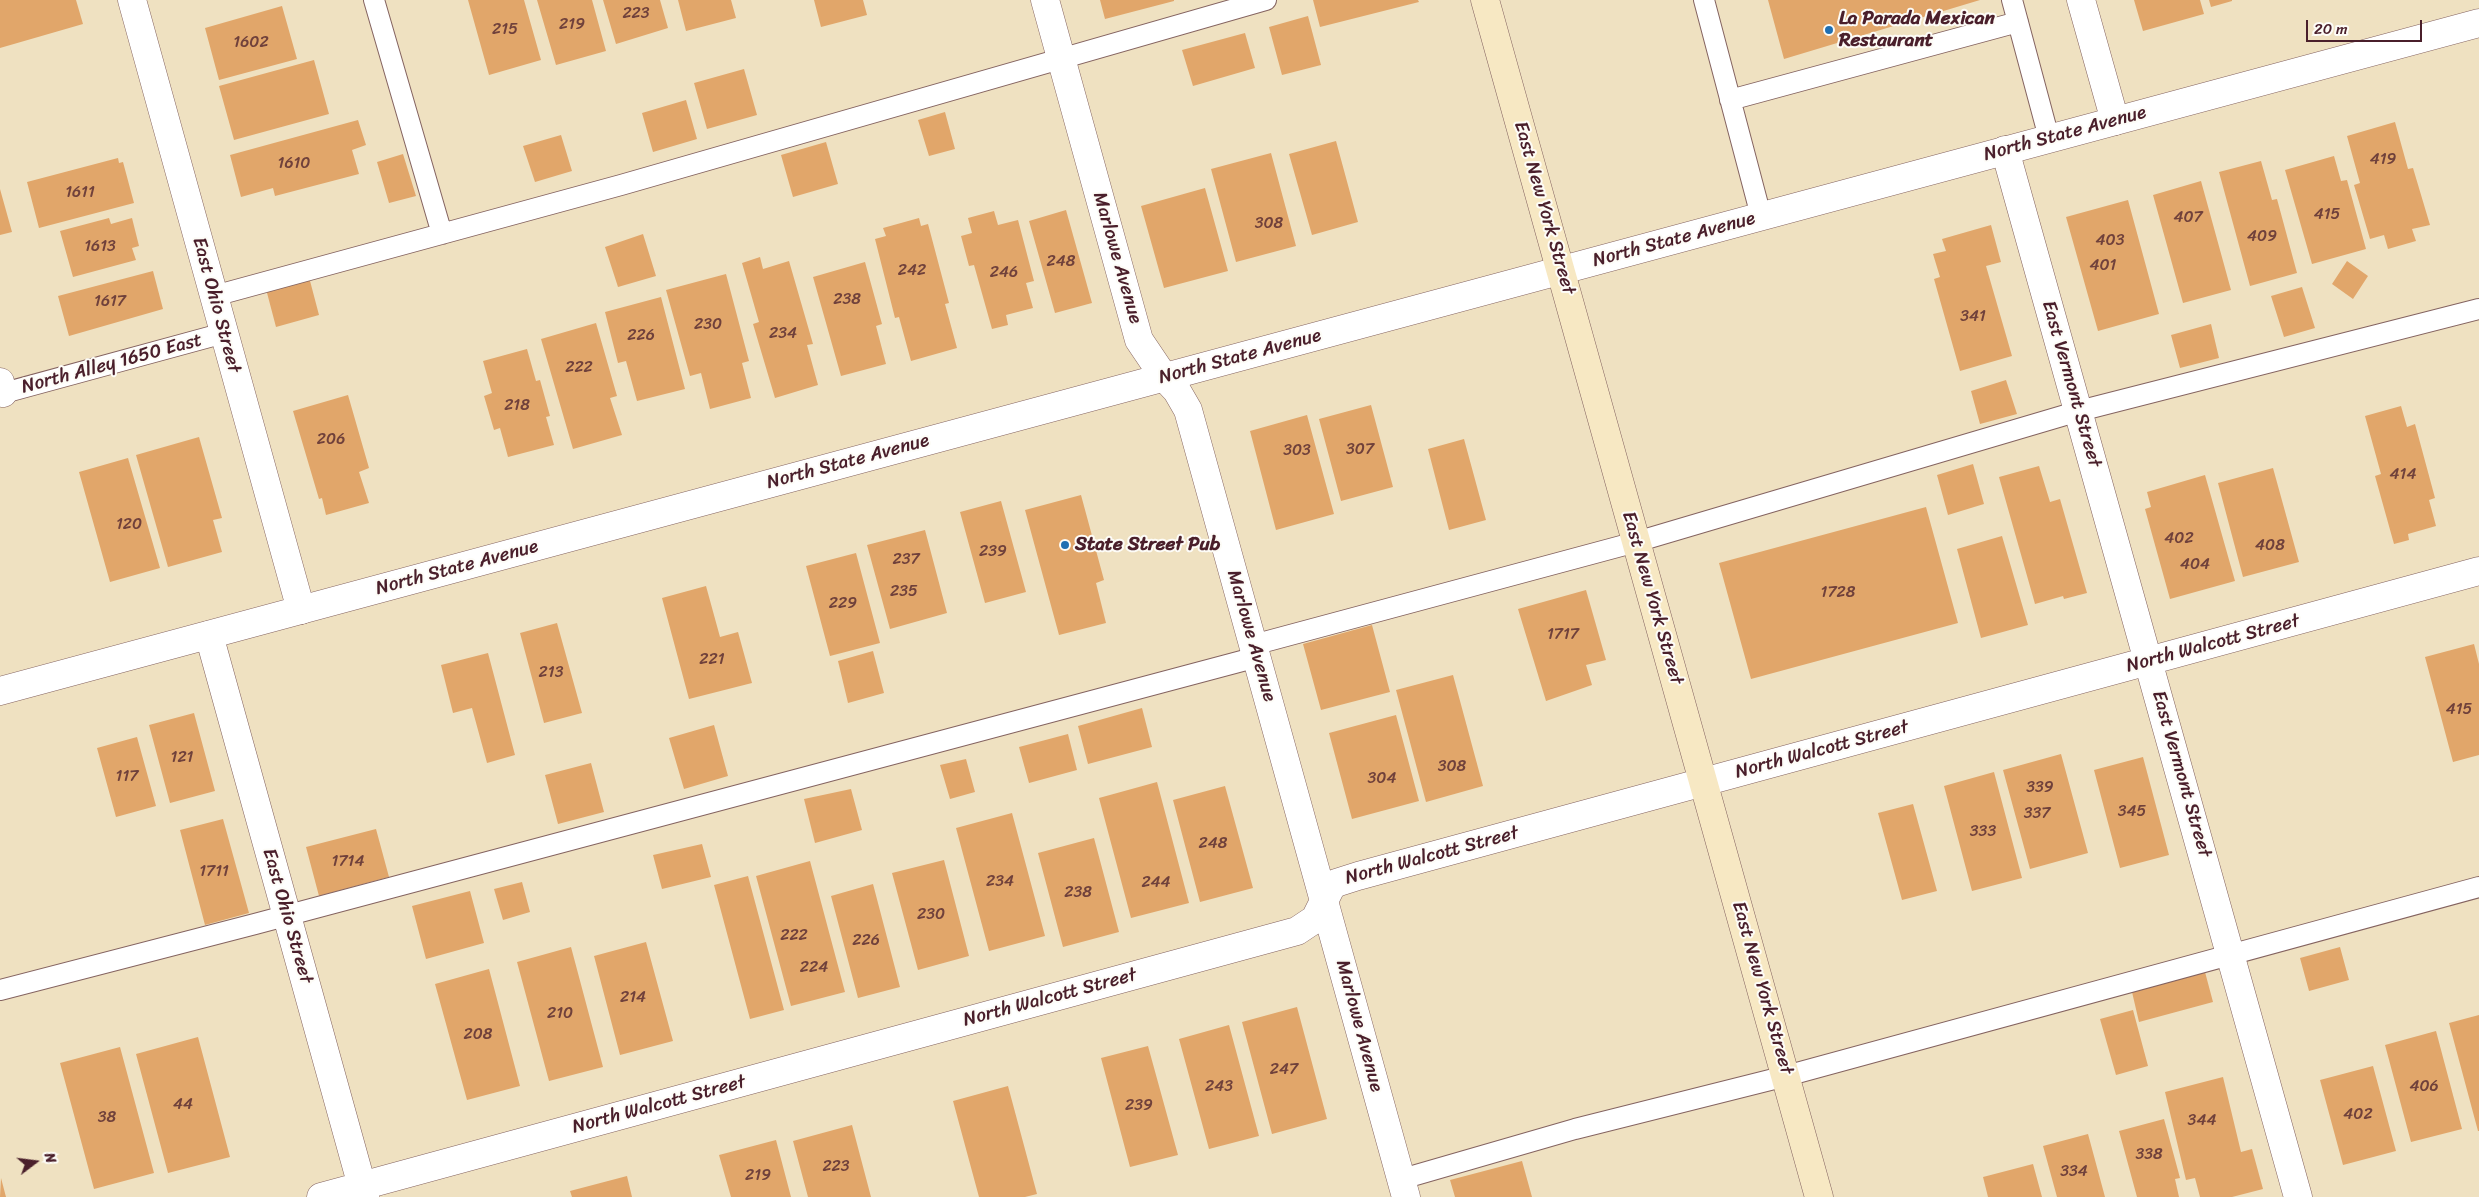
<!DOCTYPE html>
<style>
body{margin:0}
#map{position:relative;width:2479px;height:1197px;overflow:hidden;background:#efe1c1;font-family:Sriracha,sans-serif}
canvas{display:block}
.north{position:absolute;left:10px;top:1137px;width:50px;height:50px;-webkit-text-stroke:4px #fdfcf7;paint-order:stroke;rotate:75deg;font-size:14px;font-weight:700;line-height:20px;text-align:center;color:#4a1f2b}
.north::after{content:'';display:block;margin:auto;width:18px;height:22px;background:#4a1f2b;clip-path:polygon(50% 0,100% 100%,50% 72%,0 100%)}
.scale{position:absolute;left:2306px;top:20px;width:116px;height:22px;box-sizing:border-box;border:2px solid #4a1f2b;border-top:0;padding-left:6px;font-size:15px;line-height:18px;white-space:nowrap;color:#4a1f2b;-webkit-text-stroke:4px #fdfcf7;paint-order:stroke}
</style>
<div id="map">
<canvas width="2479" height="1197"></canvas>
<div class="north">N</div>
<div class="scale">20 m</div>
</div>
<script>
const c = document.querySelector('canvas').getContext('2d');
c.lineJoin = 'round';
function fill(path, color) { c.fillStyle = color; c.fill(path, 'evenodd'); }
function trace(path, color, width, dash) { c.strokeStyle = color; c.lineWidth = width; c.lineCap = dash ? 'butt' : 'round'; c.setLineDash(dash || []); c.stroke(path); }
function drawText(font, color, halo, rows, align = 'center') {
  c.font = font + ' Sriracha,sans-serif'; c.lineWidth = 4; c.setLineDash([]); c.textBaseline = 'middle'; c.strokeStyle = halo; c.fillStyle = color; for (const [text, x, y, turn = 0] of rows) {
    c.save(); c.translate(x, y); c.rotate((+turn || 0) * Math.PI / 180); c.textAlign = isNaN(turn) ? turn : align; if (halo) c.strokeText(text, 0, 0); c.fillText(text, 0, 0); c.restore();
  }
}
fill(new Path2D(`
 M0,0H76L83,24L0,48Z
 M468,0H524L541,60L489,75Z
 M537,0H592L606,51L556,65Z
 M603,0H660L668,28L616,44Z
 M678,0H731L736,18L686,31Z
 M814,0H863L867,15L821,27Z
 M1100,0H1174V1L1105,19Z
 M1313,0H1418L1419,2L1320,27Z
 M1768,0H1980L1784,59Z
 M2134,0H2200L2204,14L2143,31Z
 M2209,0H2232V1L2211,7Z
 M282,6L297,59L219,80L205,28Z
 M1308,16L1321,65L1282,75L1269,27Z
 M1245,33L1255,68L1193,86L1182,50Z
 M314,60L329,114L234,140L219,86Z
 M744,69L757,115L707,129L694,83Z
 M686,100L697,139L653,152L642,113Z
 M945,112L955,149L929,156L918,120Z
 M358,120L366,145L352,150L359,174L275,196L273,188L241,197L230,155Z
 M2395,122L2408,169L2413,168L2430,225L2412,229L2416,241L2388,249L2384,235L2370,239L2354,185L2360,183L2347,136Z
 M561,135L572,171L535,182L523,146Z
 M1336,141L1358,222L1312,235L1289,154Z
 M826,142L838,184L793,197L781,155Z
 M1271,153L1296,246L1236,262L1211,169Z
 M403,154L416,196L389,203L377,162Z
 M2334,156L2341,181L2347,180L2366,249L2312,264L2285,170Z
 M118,158L119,163L123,162L134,203L39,228L27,182Z
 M2261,161L2272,200L2277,199L2297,273L2250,286L2219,172Z
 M2201,181L2231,290L2183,303L2153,195Z
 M1205,188L1228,271L1164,288L1141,206Z
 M0,189L12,232L0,235Z
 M2128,200L2159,314L2098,331L2066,217Z
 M1066,210L1092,303L1055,313L1029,221Z
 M994,211L998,225L1018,220L1034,281L1026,283L1033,308L1006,315L1008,325L992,329L974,265L969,266L961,236L972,233L968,218Z
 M109,218L111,224L132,218L139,246L132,248L136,260L73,277L60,231Z
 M919,218L921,226L928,224L949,303L945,304L957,348L911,361L899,317L895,318L875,239L886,236L883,228Z
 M1991,225L2001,262L1986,266L2012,356L1960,371L1934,279L1940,277L1933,254L1946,251L1942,239Z
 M643,234L656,276L618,287L605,247Z
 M760,257L763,269L789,261L813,344L807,345L818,385L775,398L753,324L759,322L742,263Z
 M2347,261L2368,276L2353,299L2332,284Z
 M865,262L882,324L876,326L886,364L841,376L813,277Z
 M153,271L163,309L69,336L58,296Z
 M726,274L749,361L742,363L751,398L710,409L701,373L690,376L666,290Z
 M309,277L319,315L276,327L266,289Z
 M2302,287L2315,328L2284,337L2271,296Z
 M661,297L685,389L637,401L626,361L618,363L605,312Z
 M596,323L617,396L610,398L622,435L573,449L541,339Z
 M2211,324L2219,358L2180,368L2171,335Z
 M527,349L536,381L540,380L550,416L546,417L554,445L508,457L500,428L494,430L484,396L492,393L483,361Z
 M2006,380L2017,414L1980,424L1971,391Z
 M348,395L369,468L359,472L369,503L326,515L322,498L319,499L293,411Z
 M1371,405L1393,487L1341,501L1319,419Z
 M2401,406L2407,427L2415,424L2435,498L2429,500L2436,526L2408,534L2409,540L2394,544L2375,476L2381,474L2365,416Z
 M1307,415L1334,514L1276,530L1250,431Z
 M199,437L222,518L213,520L222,552L168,567L136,455Z
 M1464,439L1486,520L1449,530L1428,449Z
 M128,458L160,568L110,582L79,472Z
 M1973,464L1984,504L1948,515L1937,475Z
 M2039,466L2050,502L2060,499L2087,593L2064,599L2063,596L2035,604L1999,477Z
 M2273,468L2299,562L2243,577L2218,483Z
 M2205,475L2235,581L2170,599L2145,509L2151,507L2147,492Z
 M1081,495L1104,580L1096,583L1106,623L1059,635L1025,510Z
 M1001,501L1026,592L985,603L960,512Z
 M1926,507L1958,623L1751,679L1719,563Z
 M925,530L947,613L890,629L867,545Z
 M2002,536L2028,625L1981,638L1957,549Z
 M856,553L880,643L830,656L806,566Z
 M706,586L720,637L738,632L752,683L689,699L662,598Z
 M1586,590L1606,660L1586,665L1592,685L1546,701L1518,609Z
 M557,623L582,713L544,723L520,633Z
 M1372,625L1390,692L1321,710L1303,644Z
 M2474,644L2479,664V755L2453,762L2425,657Z
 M873,651L884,693L848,703L838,661Z
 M488,653L515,755L487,763L472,708L453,713L441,665Z
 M1453,675L1483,786L1426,802L1396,690Z
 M1142,708L1152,747L1088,764L1078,726Z
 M194,713L215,791L170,803L149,725Z
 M1396,715L1419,801L1352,819L1329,733Z
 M714,725L728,776L684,789L669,738Z
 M1068,734L1077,770L1029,783L1019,747Z
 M137,737L156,806L116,817L97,748Z
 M2061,754L2088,853L2030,869L2003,770Z
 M2143,757L2169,855L2120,868L2094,770Z
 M966,759L975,792L950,799L940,765Z
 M591,763L604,812L558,824L545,775Z
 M1994,772L2022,878L1972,891L1944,786Z
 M1157,782L1189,903L1131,918L1099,798Z
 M1225,786L1253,888L1200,902L1173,800Z
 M851,789L862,830L815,843L804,799Z
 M1913,804L1937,891L1902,900L1878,813Z
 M1012,813L1045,936L989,951L956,828Z
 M223,819L249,913L205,925L180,830Z
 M376,829L389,877L319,896L306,847Z
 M1094,838L1119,932L1063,947L1038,853Z
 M702,844L711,877L662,889L653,855Z
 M944,860L969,956L918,970L892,873Z
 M810,861L845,992L791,1006L756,876Z
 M748,876L784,1010L750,1019L714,885Z
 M522,882L530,912L503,920L494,889Z
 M873,884L900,987L858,998L831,896Z
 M470,891L484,943L426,959L412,906Z
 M646,942L673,1041L620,1055L594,956Z
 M571,947L603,1067L549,1081L517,962Z
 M2340,947L2349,980L2309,991L2300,958Z
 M489,969L520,1086L467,1100L435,984Z
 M2205,972L2213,1002L2139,1022L2132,992Z
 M1297,1007L1327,1119L1272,1134L1242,1022Z
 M2133,1010L2148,1066L2116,1075L2100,1019Z
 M2479,1015V1131H2478L2449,1023Z
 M1229,1025L1259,1136L1209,1149L1179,1039Z
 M2436,1031L2462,1129L2411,1142L2385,1045Z
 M198,1037L230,1157L168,1173L136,1054Z
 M1148,1046L1178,1155L1130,1167L1101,1058Z
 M120,1047L154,1173L94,1189L60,1063Z
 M2373,1066L2396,1151L2343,1165L2320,1080Z
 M2223,1077L2241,1152L2252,1149L2263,1189L2232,1197H2200L2195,1178L2186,1180L2165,1092Z
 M1008,1086L1037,1194L1025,1197H979L953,1101Z
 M2164,1119L2180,1178L2175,1179L2179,1197H2137L2119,1131Z
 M852,1125L871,1197H808L793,1141Z
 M2088,1134L2105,1197H2057L2043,1146Z
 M776,1140L791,1197H731L719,1155Z
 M1522,1161L1532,1197H1455L1450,1180Z
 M2033,1164L2042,1197H1988L1983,1177Z
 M627,1176L632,1197H572L570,1191Z
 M1,1178L6,1197H0Z`), '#e1a66a');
const service = new Path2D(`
 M374,0L442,234
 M1704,0L1761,216
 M2012,0L2049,138
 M1730,100L2018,22
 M214,296L621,185L1266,0
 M0,394L224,333
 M1253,645L1636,542L2079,411L2479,309
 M0,990L255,924L1257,657
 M1402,1179L1575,1129L1786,1076L2479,887`);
const minor = new Path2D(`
 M132,0L301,610
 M1045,0L1139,340L1164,377L1177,391L1188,410L1406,1197
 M2081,0L2115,121
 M2005,150L2298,1197
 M0,382L3,393
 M209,635L365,1197
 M321,1197L1297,931L1315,919L1331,887L1336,883L1358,876L2479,571`);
const tertiary = new Path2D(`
 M0,691L2479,23`);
const secondary = new Path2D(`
 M1485,0L1819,1197`);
trace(service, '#846360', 22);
trace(minor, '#846360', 29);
trace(tertiary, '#846360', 29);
trace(secondary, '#846360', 29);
trace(service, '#fff', 20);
trace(minor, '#fff', 28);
trace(tertiary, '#fff', 28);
trace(secondary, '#f7e8c3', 28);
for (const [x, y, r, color] of [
 [1829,30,5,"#1f6fb2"],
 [1065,545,5,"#1f6fb2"]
]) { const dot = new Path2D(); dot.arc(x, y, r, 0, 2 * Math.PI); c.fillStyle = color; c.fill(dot); trace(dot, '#fdfcf7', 2); }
drawText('16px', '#70413b', null, [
 ["223",636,14],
 ["219",572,25],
 ["215",505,30],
 ["1602",251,43],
 ["419",2383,160],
 ["1610",294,164],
 ["1611",80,193],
 ["415",2327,215],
 ["407",2188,218],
 ["308",1269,224],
 ["409",2262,237],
 ["403",2110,241],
 ["1613",100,247],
 ["248",1061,262],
 ["401",2103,266],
 ["242",912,271],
 ["246",1004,273],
 ["238",847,300],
 ["1617",110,302],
 ["341",1973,317],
 ["230",708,325],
 ["234",783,334],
 ["226",641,336],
 ["222",579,368],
 ["218",517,406],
 ["206",331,440],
 ["307",1360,450],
 ["303",1297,451],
 ["414",2403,475],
 ["120",129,525],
 ["402",2179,539],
 ["408",2270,546],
 ["239",993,552],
 ["237",906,560],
 ["404",2195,565],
 ["235",904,592],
 ["1728",1838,593],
 ["229",843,604],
 ["1717",1563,635],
 ["221",712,660],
 ["213",551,673],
 ["415",2459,710],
 ["121",182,758],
 ["308",1452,767],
 ["117",127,777],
 ["304",1382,779],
 ["339",2040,788],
 ["345",2132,812],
 ["337",2037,814],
 ["333",1983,832],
 ["248",1213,844],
 ["1714",348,862],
 ["1711",214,872],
 ["234",1000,882],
 ["244",1156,883],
 ["238",1078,893],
 ["230",931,915],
 ["222",794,936],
 ["226",866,941],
 ["224",814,968],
 ["214",633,998],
 ["210",560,1014],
 ["208",478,1035],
 ["247",1284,1070],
 ["243",1219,1087],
 ["406",2424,1087],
 ["44",183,1105],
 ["239",1139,1106],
 ["402",2358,1115],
 ["38",107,1118],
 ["344",2202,1121],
 ["338",2149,1155],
 ["223",836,1167],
 ["334",2074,1172],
 ["219",758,1176]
]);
drawText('bold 19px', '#4a1f2b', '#fdfcf7', [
 ["La Parada Mexican",1839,19],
 ["Restaurant",1839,41],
 ["State Street Pub",1075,545]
], 'left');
drawText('19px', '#4a1f2b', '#fdfcf7', [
 ["North State Avenue",2065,134,-15],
 ["East New York Street",1544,208,74],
 ["North State Avenue",1674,240,-15],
 ["Marlowe Avenue",1117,258,74],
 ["East Ohio Street",216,305,75],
 ["North State Avenue",1240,357,-15],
 ["North Alley 1650 East",112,364,-15],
 ["East Vermont Street",2071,384,74],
 ["North State Avenue",848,462,-15],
 ["North State Avenue",457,568,-15],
 ["East New York Street",1652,598,74],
 ["Marlowe Avenue",1251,636,74],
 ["North Walcott Street",2213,644,-15],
 ["North Walcott Street",1822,750,-15],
 ["East Vermont Street",2181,774,74],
 ["North Walcott Street",1432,856,-15],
 ["East Ohio Street",287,916,74],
 ["East New York Street",1762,988,74],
 ["North Walcott Street",1050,998,-15],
 ["Marlowe Avenue",1359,1026,75],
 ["North Walcott Street",659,1105,-15]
]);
</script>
